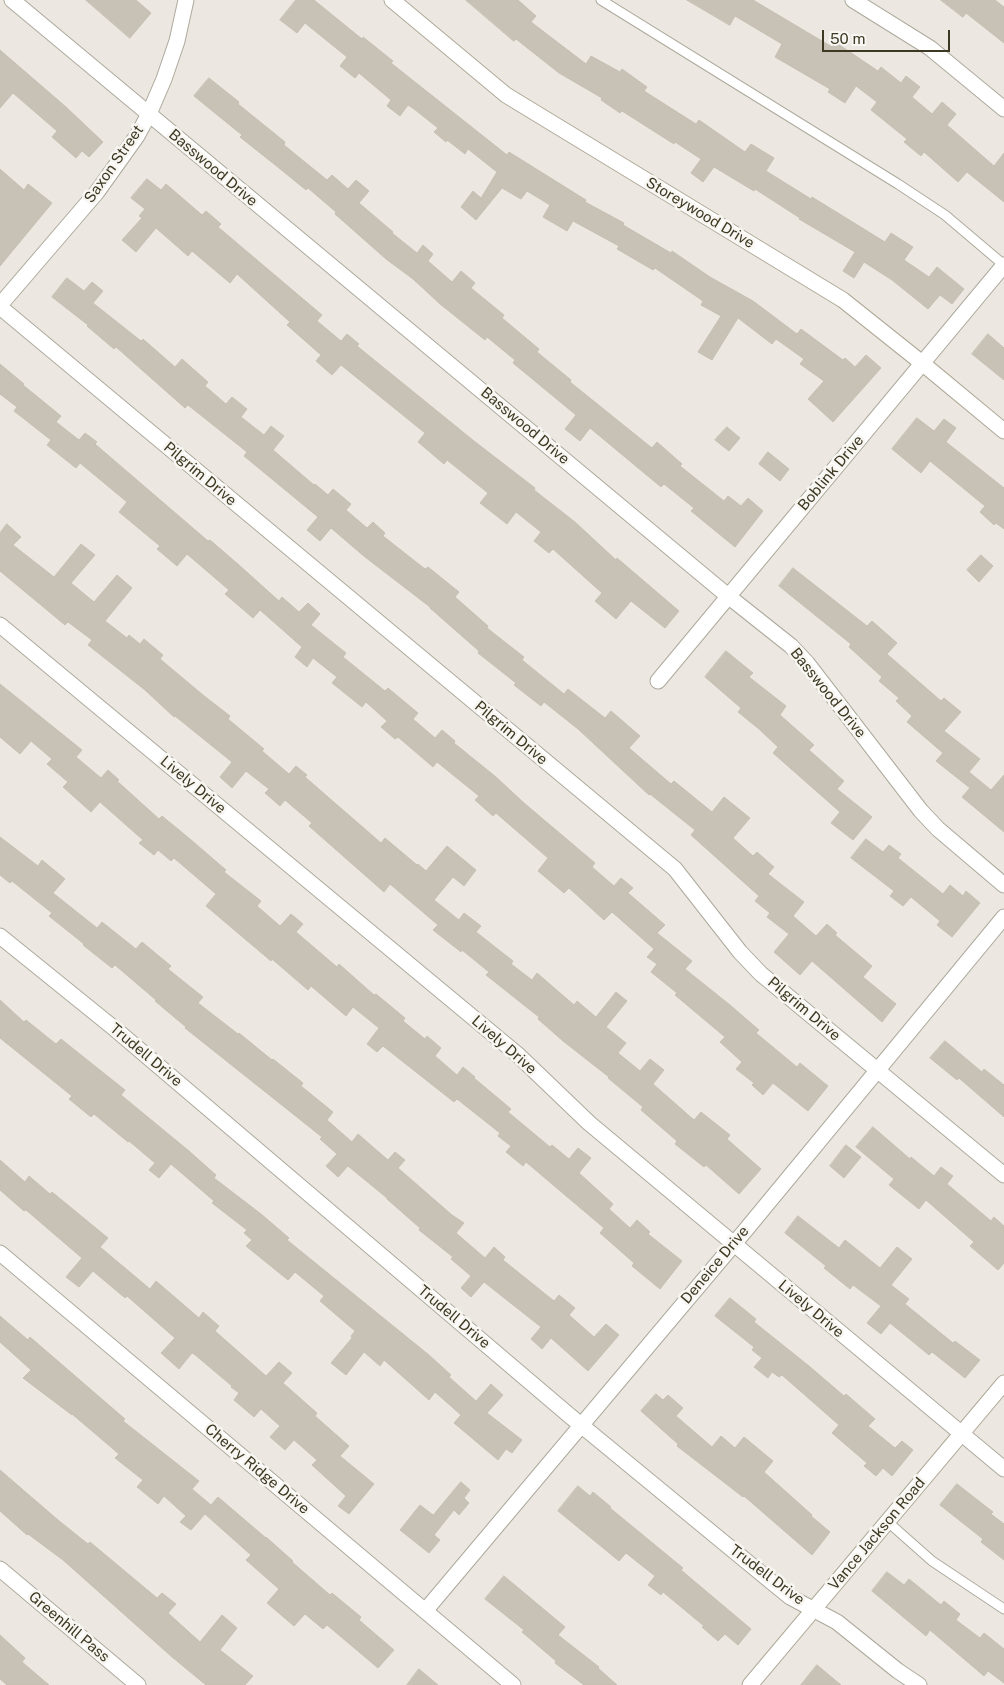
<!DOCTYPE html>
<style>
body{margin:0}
#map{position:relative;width:1004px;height:1685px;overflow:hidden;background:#ece8e1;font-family:"Public Sans",sans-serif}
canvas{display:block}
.scale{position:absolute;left:822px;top:30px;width:128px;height:22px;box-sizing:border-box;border:2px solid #3d3821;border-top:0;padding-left:6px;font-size:15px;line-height:18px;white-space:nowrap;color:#3d3821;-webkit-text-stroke:4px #f8f6f2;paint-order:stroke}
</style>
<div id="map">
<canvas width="1004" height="1685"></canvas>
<div class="scale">50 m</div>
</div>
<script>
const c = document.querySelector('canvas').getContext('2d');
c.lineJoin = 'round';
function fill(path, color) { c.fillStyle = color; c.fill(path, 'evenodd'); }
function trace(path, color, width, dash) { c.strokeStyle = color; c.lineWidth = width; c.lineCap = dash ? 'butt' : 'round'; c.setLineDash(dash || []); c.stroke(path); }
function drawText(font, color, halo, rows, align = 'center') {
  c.font = font + ' "Public Sans",sans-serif'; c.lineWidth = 5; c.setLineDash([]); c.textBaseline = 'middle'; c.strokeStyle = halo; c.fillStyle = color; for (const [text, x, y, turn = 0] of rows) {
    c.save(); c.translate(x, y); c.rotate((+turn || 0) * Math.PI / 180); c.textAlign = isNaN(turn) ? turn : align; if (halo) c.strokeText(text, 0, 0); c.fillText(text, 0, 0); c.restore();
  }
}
const building = new Path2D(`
 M86,0H136L151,13L130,38Z
 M296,0H314L362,39L363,37L393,61L391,63L507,155L509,152L586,200L585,202L624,223L623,225L671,253L672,251L710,277L753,301L797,334L801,329L843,360L845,358L855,367L866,355L881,368L833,422L808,399L824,381L800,364L804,359L776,339L772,344L738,318L712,360L698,352L721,316L701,305L703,301L655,268L653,270L617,249L619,246L573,221L567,231L543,217L550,205L527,191L521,199L502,188L476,220L461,207L473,191L481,198L497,172L468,149L465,154L447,140L446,142L434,132L438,128L414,109L408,105L400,116L387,106L391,100L359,73L355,78L340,66L347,57L305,23L297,33L280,20Z
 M466,0H518L536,16L531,22L586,64L591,56L620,72L622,69L647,87L644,91L696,124L699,120L745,152L751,144L774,158L766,171L811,199L812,197L885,242L891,233L913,247L904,260L929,277L937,267L964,289L952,304L940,295L928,309L892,280L864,262L854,278L843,271L855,252L799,219L800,218L755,189L754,191L714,167L703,182L691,173L701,159L675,142L674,144L622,111L620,113L601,100L602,98L559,73L516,39L514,41Z
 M687,0H753L832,47L835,42L878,71L881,67L901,83L906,76L920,87L912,97L932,114L942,102L956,114L947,125L994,166L1004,153V202L967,172L958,182L924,152L921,156L904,142L907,139L871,110L877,102L856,86L845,103L828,92L830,89L775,57L782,44L735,16L730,25Z
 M941,0H995L1004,7V43L966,13L963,17Z
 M0,50L66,107L103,142L89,157L82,151L76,158L52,137L57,131L13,93L0,108Z
 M209,78L239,102L238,104L285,142L284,145L327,180L332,175L348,189L356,180L369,191L359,203L393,232L392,233L417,253L423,245L433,254L428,261L452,282L461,271L475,283L471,288L504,315L502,318L539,349L537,352L571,380L570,382L652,448L657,442L682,464L680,466L724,501L728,496L741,506L748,498L763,511L735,547L691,511L694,508L664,484L661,487L590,428L580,441L565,429L576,415L513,363L515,360L487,337L485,340L440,304L413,279L386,259L335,214L336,212L308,188L306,190L279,168L240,137L242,135L194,96Z
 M0,169L24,190L28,184L52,203L0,266Z
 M147,179L161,190L166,184L202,215L206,211L221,224L218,227L322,315L317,321L341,341L347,334L359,344L357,346L474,441L535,488L534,490L575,522L616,560L617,558L679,611L665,628L631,601L616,619L595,601L602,593L553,549L549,553L534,541L541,532L516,512L507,524L480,503L488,493L447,460L444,464L418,442L425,433L341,365L332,375L316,361L321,355L287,325L290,322L237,274L230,283L192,251L188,256L156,228L136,252L122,240L142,218L139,216L145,209L131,198Z
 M67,278L84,291L92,282L103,291L93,303L141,341L143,339L175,367L182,359L208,382L205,386L226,404L232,397L247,409L241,417L264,435L271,426L284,436L273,450L314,485L315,484L328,495L333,489L351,504L346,510L367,528L373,522L385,533L383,536L425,569L428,567L459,592L455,597L488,626L487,628L524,657L522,660L564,694L568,689L605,718L611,711L640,736L629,748L671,784L674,781L712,812L724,797L750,818L733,838L753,856L757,852L774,867L768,874L804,902L793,916L816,936L827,924L837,933L835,935L872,966L863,977L896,1004L882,1022L812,961L800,975L774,952L789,934L767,917L770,913L755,901L759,896L691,835L695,830L650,794L649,795L578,729L544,702L541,706L514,685L516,683L478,653L479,651L430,608V607L365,557L331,528L320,541L307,530L318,517L244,456L247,452L188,405L185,408L116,347L114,349L87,326L88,325L52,297Z
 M988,334L1004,348V380L972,354Z
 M0,364L24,384L23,385L61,416L56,422L79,440L85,433L97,442L95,444L208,541L210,540L239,565L279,601L282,597L299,612L308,603L320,614L311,625L346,653L343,657L385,691L388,688L418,713L413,719L435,738L442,730L455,741L454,743L496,777L524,803L595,863L592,867L614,886L621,878L633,888L628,893L665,925L657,933L692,961L685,969L730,1005L759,1030L756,1033L797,1067L800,1063L828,1086L808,1111L773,1083L763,1095L752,1085L754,1083L736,1069L742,1062L720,1042L725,1037L675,995L677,993L651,972L657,964L647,957L654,949L612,912L604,920L569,888L564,893L538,871L548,858L496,813L493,816L475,800L479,796L437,762L433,767L398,737L395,739L381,727L387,721L366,702L362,707L332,683L337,677L313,658L307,667L295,657L302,647L260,610L253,618L225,594L229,590L187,554L177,566L157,549L160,546L119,512L127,502L80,463L76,468L47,445L51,440L14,411L17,407L0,394Z
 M917,418L934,431L944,419L956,428L946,442L1004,488V529L996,523L994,525L980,512L985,506L930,461L921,473L892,449Z
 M727,427L740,438L729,451L715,440Z
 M768,452L789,469L780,481L759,464Z
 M7,524L21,537L13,545L54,577L81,544L95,555L71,583L94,602L117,575L132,588L105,621L127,638L129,635L140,644L144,639L163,655L160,659L203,695L230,716L228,719L264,749L262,751L289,774L296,766L307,775L305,777L381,843L385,838L417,865L418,864L426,871L447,846L476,870L464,886L453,877L434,900L459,920L464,913L481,926L476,932L513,961L511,964L532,980L537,973L574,1005L577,1001L596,1017L616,992L627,1001L606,1027L626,1043L618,1053L640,1071L650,1059L664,1070L653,1084L694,1120L701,1112L730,1135L727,1139L761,1169L739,1194L706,1165L704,1167L675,1144L677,1141L641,1110L643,1107L608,1078L609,1077L563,1041L538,1019L539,1017L486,975L489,972L462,950L461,952L433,930L438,925L390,884L384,892L309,826L312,823L285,800L280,806L265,793L269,789L246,771L232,788L220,777L232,762L175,716L174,717L145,690L88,645L92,640L68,622L65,625L0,571V533Z
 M981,555L993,566L979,582L967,570Z
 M793,568L867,626L872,621L897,643L887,654L941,701L944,698L961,712L944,731L980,759L969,772L991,790L1004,775V832L962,797L970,788L936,761L943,753L907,722L912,716L896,701L899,698L879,681L882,677L849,647L851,644L779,586Z
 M726,651L753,673L749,677L786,706L780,715L814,745L809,750L844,781L837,789L872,817L853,840L831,823L840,812L773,753L778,747L759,729L738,712L741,708L705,677Z
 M0,684L82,750L76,757L101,778L108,770L119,780L117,781L159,819L162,816L190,839L226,870L224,872L261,901L257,906L280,926L291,914L303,924L296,932L337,967L339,964L374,995L376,994L405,1018L403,1021L425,1039L427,1036L441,1048L435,1056L457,1075L463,1067L475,1077L474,1078L511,1109L508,1112L550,1147L552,1145L569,1159L578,1148L591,1158L579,1173L613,1204L609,1209L630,1228L637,1220L650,1232L648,1234L682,1261L660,1289L632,1266L634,1263L600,1233L604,1228L526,1162L523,1166L506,1152L511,1146L498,1136L500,1133L457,1099L454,1102L383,1046L377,1052L367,1044L379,1028L353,1007L346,1016L311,986L308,990L272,959L271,961L206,906L216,894L174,858L171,861L158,850L154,855L139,843L143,840L100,802L91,812L63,787L68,782L47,764L52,759L31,741L20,754L0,737Z
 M0,837L38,866L42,860L65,879L53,893L97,928L102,922L136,949L142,942L171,966L168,969L203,997L198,1003L238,1034L239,1033L272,1060L273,1059L303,1083L301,1086L333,1112L327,1120L352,1142L358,1134L388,1160L395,1152L405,1160L398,1168L452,1215L464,1223L456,1233L485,1258L494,1247L505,1257L503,1260L554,1301L559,1295L575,1308L569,1315L594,1337L606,1324L619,1335L588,1371L551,1338L542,1349L531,1339L541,1327L484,1282L471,1297L461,1288L471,1276L451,1259L453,1257L419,1230L420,1228L387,1199V1198L348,1166L338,1177L326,1166L337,1154L320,1139L322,1137L185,1028L186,1027L155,1001L156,1000L115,965L112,968L83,945L84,944L49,916L52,913L12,881L10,883L0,875Z
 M866,839L883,852L889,845L901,854L898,858L943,894L950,885L963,896L966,891L980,903L952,937L937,925L940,921L911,897L903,906L890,896L894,891L851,858Z
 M0,1000L24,1022L26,1020L56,1044L61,1039L125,1090L121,1095L189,1151L216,1175L214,1178L261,1214L289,1238L287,1240L429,1355L451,1375L449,1377L476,1401L491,1384L503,1395L487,1413L522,1440L512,1453L506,1449L498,1460L454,1423L461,1415L435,1392L429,1400L384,1360L380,1366L364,1352L346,1375L331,1363L352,1338L351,1336L355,1331L320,1301L324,1296L295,1272L288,1280L246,1246L252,1240L244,1233L247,1230L212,1203L214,1201L171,1164L159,1178L149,1170L155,1163L129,1141L128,1142L94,1114L91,1117L69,1099L72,1096L0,1038Z
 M945,1041L982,1072L984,1069L1004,1085V1117L959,1078L957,1080L930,1058Z
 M873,1127L910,1159L911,1157L934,1176L941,1167L953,1176L947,1184L991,1221L994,1217L1004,1226V1263L998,1270L970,1246L974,1242L926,1200L919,1209L889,1185L894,1179L856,1147Z
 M846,1145L861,1157L844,1178L830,1166Z
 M0,1160L25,1182L29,1176L50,1194L52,1192L108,1238L100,1247L150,1289L156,1281L199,1318L203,1312L219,1326L215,1331L266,1376L279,1362L292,1373L283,1383L317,1413L315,1416L349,1446L340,1456L374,1484L349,1514L338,1506L346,1496L312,1465L317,1460L294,1440L285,1450L270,1437L280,1426L261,1409L254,1417L234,1400L239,1393L231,1387L232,1386L194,1354L192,1353L179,1369L161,1353L175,1338L127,1296L125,1298L93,1271L79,1287L66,1277L82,1258L26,1210L24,1211L0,1190Z
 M798,1216L839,1248L845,1240L880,1268L897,1247L912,1259L891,1285L909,1299L905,1304L953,1343L955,1341L980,1360L965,1378L932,1352L929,1355L890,1323L881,1334L867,1323L881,1306L853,1285L850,1289L824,1268L826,1266L785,1233Z
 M730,1298L756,1319L754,1322L809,1366L844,1396L846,1394L875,1419L868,1426L895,1448L902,1441L913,1450L892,1476L883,1468L876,1476L864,1466L867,1463L832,1433L839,1425L782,1375L779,1377L772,1372L768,1378L754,1367L762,1358L752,1350L754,1347L715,1316Z
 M0,1316L28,1340L30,1337L125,1419L123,1421L199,1481L192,1489L211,1505L218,1497L266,1538V1537L293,1561L292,1562L330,1595L332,1593L361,1617L359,1620L394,1650L378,1668L327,1625L323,1629L305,1614L294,1626L267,1603L279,1589L246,1560L251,1555L205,1514L191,1530L180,1522L186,1516L164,1496L158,1504L137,1487L143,1480L115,1458L119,1454L72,1414V1415L23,1378L31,1370L0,1342Z
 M656,1394L663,1400L668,1395L683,1408L676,1416L712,1447L721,1436L735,1448L744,1437L773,1461L764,1472L812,1515L811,1516L830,1532L812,1555L744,1496L743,1497L677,1446L678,1444L641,1411Z
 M0,1470L58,1520L88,1544L90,1542L157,1598L162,1593L176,1604L168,1613L200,1642L222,1615L237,1628L220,1650L253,1676L245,1685H206L172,1657L63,1560L28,1534L27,1535L0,1511Z
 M461,1482L470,1490L464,1498L469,1503L459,1515L454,1510L434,1535L440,1540L429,1553L400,1530L420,1505L433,1515Z
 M957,1484L993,1512L991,1514L1004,1524V1560L981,1542L983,1539L940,1505Z
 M578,1486L590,1496L593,1492L611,1507L610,1508L683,1568L681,1570L751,1629L738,1645L725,1634L718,1641L702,1627L704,1626L663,1592L661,1595L648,1585L655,1576L626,1553L619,1561L558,1511Z
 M887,1572L904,1585L909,1579L941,1605L944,1601L960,1614L956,1620L980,1638L984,1633L1004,1649V1683L988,1671L984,1676L930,1630L926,1636L872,1591Z
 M504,1576L565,1627L558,1635L599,1667L598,1668L617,1685H584L555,1663L556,1661L522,1632L524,1630L485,1599Z
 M0,1635L25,1658L22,1662L49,1685H7L0,1679Z
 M817,1665L841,1685H801Z
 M419,1669L438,1685H407Z`);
fill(building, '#c7c1b6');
trace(building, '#c6c0b3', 1);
const lane = new Path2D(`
 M601,0L898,184L945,215L1004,265
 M888,1522L932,1561L1004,1609`);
const street = new Path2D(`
 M12,0L728,596L791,646L807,663L921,811L938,829L1004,885
 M853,0L930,48L1004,109
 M0,305L97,192L137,136L149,114L164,79L177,41L186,0
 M0,307L675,869L740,952L761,974L1004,1175
 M0,625L517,1054L589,1123L1004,1469
 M658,681L1004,265
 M0,936L115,1029L570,1416L768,1579L790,1597L837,1622L898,1671L919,1685
 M0,1253L513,1685
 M0,1569L138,1685
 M425,1611L744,1232L1004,917`);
const secondary = new Path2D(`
 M392,0L506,95L843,300L922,363L1004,431
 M750,1685L1004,1383`);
trace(lane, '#ada99c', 11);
trace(street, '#ada99c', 17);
trace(secondary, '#afa997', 17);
trace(lane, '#fff', 9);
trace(street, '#fff', 15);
trace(secondary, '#fff', 15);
drawText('15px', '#3d3821', '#f8f6f2', [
 ["Saxon Street",114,164,-55],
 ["Basswood Drive",213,168,40],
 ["Storeywood Drive",700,213,31],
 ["Basswood Drive",525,426,40],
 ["Boblink Drive",831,473,-50],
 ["Pilgrim Drive",200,474,40],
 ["Basswood Drive",828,693,51],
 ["Pilgrim Drive",511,733,40],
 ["Lively Drive",193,785,40],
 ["Pilgrim Drive",804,1009,40],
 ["Lively Drive",504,1045,41],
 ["Trudell Drive",146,1055,40],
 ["Deneice Drive",715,1265,-50],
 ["Lively Drive",811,1309,40],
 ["Trudell Drive",454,1317,40],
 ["Cherry Ridge Drive",257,1469,40],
 ["Vance Jackson Road",877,1534,-50],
 ["Trudell Drive",767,1575,37],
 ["Greenhill Pass",69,1627,40]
]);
</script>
